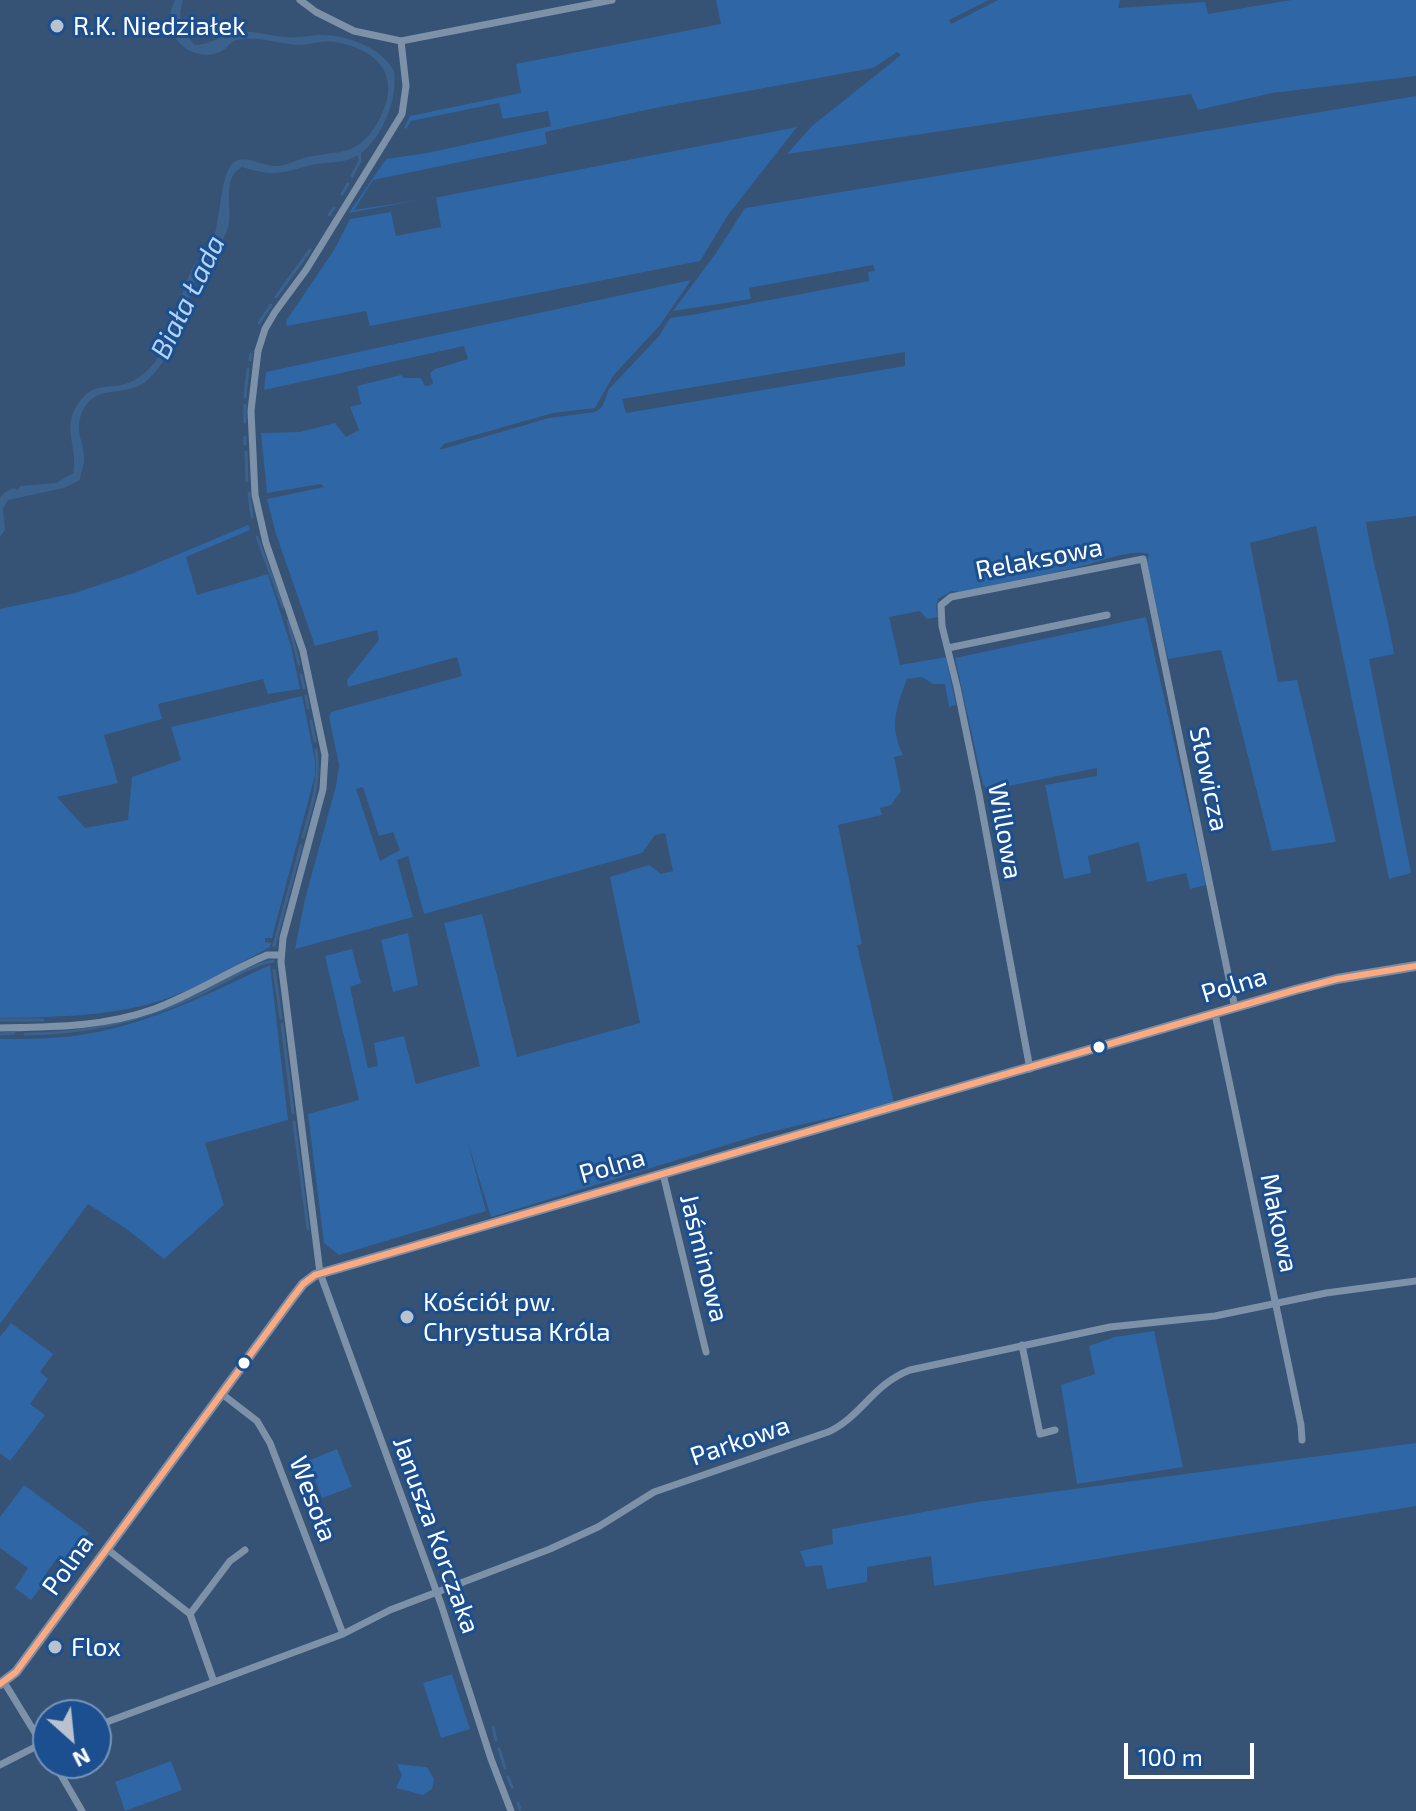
<!DOCTYPE html>
<meta charset="utf-8">
<style>
body{margin:0}
#map{position:relative;width:1416px;height:1811px;overflow:hidden;background:#365274;font-family:"Exo 2",sans-serif}
canvas{display:block}
.north{position:absolute;left:32px;top:1699px;width:80px;height:80px;box-sizing:border-box;background:#1b4f8f;border:2px solid #7695bc;border-radius:50%;rotate:153deg;font-size:22px;font-weight:700;line-height:32px;text-align:center;color:#fff}
.north::after{content:'';display:block;margin:auto;width:28px;height:36px;background:#b9c2ce;clip-path:polygon(50% 0,100% 100%,50% 72%,0 100%)}
.scale{position:absolute;left:1124px;top:1743px;width:130px;height:36px;box-sizing:border-box;border:4px solid #fff;border-top:0;padding-left:10px;font-size:24px;line-height:28px;white-space:nowrap;color:#fff;-webkit-text-stroke:6px #1b4f8f;paint-order:stroke}
</style>
<div id="map">
<canvas width="1416" height="1811"></canvas>
<div class="north">N</div>
<div class="scale">100 m</div>
</div>
<script>
const c = document.querySelector('canvas').getContext('2d');
c.lineJoin = 'round';
function fill(path, color) { c.fillStyle = color; c.fill(path, 'evenodd'); }
function trace(path, color, width, dash) { c.strokeStyle = color; c.lineWidth = width; c.lineCap = dash ? 'butt' : 'round'; c.setLineDash(dash || []); c.stroke(path); }
function drawText(font, color, halo, rows, align = 'center') {
  c.font = font + ' "Exo 2",sans-serif'; c.lineWidth = 6; c.setLineDash([]); c.textBaseline = 'middle'; c.strokeStyle = halo; c.fillStyle = color; for (const [text, x, y, turn = 0] of rows) {
    c.save(); c.translate(x, y); c.rotate((+turn || 0) * Math.PI / 180); c.textAlign = isNaN(turn) ? turn : align; if (halo) c.strokeText(text, 0, 0); c.fillText(text, 0, 0); c.restore();
  }
}
fill(new Path2D(`
 M716,0H989L949,20L951,24L998,0H1120L1118,8L1205,2L1208,14L1291,0H1416V76L1272,93L1198,110L1191,94L787,154L812,126L901,55L897,52L873,68L655,108L545,132L547,144L373,180L354,210L439,197L797,127L728,215L700,261L370,326L366,311L287,326L286,321L334,250L350,219L391,212L396,236L441,227L436,197L349,213L386,159L427,153L551,126L548,111L503,119L499,103L411,121L406,129L404,128L410,116L521,93L516,64L721,24Z
 M1416,96V516L1366,522C1373,567 1387,609 1394,654L1369,659L1411,873L1389,879L1316,526L1250,543L1278,682L1297,680L1336,842L1272,851L1221,650L1168,659L1147,563L1149,554C1128,548 1093,565 1070,569C1034,577 997,584 960,592L952,591L938,599L936,606L938,617L927,619L920,611L889,617L900,665L946,657L956,705L949,707L945,684H933L922,677L907,679C896,708 889,726 903,755L894,757L901,791L891,805L880,808L882,815L838,825L862,944L857,945L894,1103L762,1134L491,1217L468,1143L486,1211L339,1255L324,1243L308,1114L359,1100L325,956L352,949L361,983L350,987L368,1068L378,1066L374,1043L404,1036L416,1084L480,1066L444,923L482,914L517,1057L640,1023L610,877L649,865L661,874L673,871L665,833L655,835L642,853L424,914L408,856L397,860L413,917L295,949L305,899L336,786L339,765L329,717L331,712L462,676L457,657L348,687L347,680L379,640L377,630L315,646L276,534L267,499L324,487L321,484L267,493L261,433L300,432L335,423L346,437L359,430L350,407L361,404L357,386L401,375L404,378H421L425,386H429L433,383L430,373L435,369L468,359L464,346L264,390L266,372L691,280L660,325L613,376L595,408L553,413L444,444L439,450L549,418L595,412L602,407L609,389L659,336L670,318L691,315L869,281L868,272L875,271L873,265L749,288L751,299L673,311L716,253L745,208ZM905,352V366L626,413L622,399ZM363,787L379,836L393,832L400,850L380,861L356,789Z
 M248,525L250,530L186,557L197,595L268,574L291,646L300,689L268,694L263,679L158,704L162,719L104,735L118,783L57,797L85,828L128,820L132,777L181,760L171,727L302,696L315,760V775L272,938H265V942L271,943L270,947C235,966 191,992 153,1003C104,1017 50,1017 0,1018V609L75,593L131,574Z
 M1146,617L1206,885L1190,889L1186,873L1147,882L1139,842L1088,856L1091,873L1064,879L1045,785L1097,776V768L989,790L983,785L955,658Z
 M408,933L418,985L393,992L381,940Z
 M270,965L288,1120L205,1143L224,1205L164,1259L128,1230L88,1204L0,1324V1039C28,1039 58,1039 86,1034C152,1023 210,993 270,965Z
 M11,1323L53,1354L40,1372L48,1379L30,1404L45,1415L10,1461L0,1453V1337Z
 M1154,1331L1183,1467L1077,1484L1061,1385L1095,1374L1089,1346L1115,1337Z
 M1416,1443V1506L934,1586L931,1556L867,1567V1582L827,1589L822,1565L806,1567L800,1551L833,1544L832,1529L977,1502Z
 M337,1449L352,1487L322,1498L308,1461Z
 M24,1485L89,1533L66,1565L57,1558L43,1578L46,1581L31,1600L15,1588L28,1568L0,1548V1517Z
 M452,1674L470,1729L441,1738L423,1683Z
 M171,1761L182,1790L125,1811L115,1782Z
 M397,1764L427,1767L434,1779L432,1789L423,1795L396,1788L402,1775Z`), '#2f66a5');
fill(new Path2D(`
 M175,0H183C177,18 182,32 195,45C209,45 222,35 236,32C253,30 269,36 286,37C297,38 307,36 318,35C344,34 381,46 394,71C399,100 378,152 347,160C337,163 326,162 316,164C281,172 278,178 242,167C220,179 234,209 228,228C221,250 203,264 194,285C185,304 182,324 173,343C167,357 156,374 145,382C122,399 90,381 80,419C76,435 85,445 84,459C84,468 80,472 80,480L64,488L8,500L3,509L5,530L0,537V498L5,492L14,488L18,490L20,486L56,483L73,473C78,454 65,431 73,413C93,373 110,396 138,378C172,356 175,306 191,271C195,261 205,257 210,248C221,228 219,172 234,162C247,154 261,166 275,166C286,166 294,161 304,158C341,149 358,159 380,118C402,76 378,49 335,42C323,40 310,45 300,45C282,45 264,37 245,39C227,40 232,46 220,52C203,60 182,51 174,35C168,22 169,12 175,0Z`), '#3b618d');
trace(new Path2D(`
 M352,176L360,161L359,150
 M342,194L348,184
 M329,215L334,208
 M276,297L310,250
 M259,323L271,305
 M250,360L251,354
 M245,397L248,369
 M245,422V405
 M245,437V444
 M246,452L247,481
 M249,493L252,517
 M257,537L283,607
 M288,621L299,664
 M301,675L304,688
 M306,696L308,708
 M311,721L315,741
 M303,837C311,809 321,779 316,750
 M274,946L301,846
 M274,970L281,1018
 M0,1020H43
 M282,1024L293,1113
 M0,1034L14,1033
 M25,1034C85,1034 139,1022 194,997C217,987 249,965 273,961
 M294,1122L308,1229
 M493,1727L496,1740
 M499,1749L505,1768
 M508,1777L512,1787
 M518,1803L520,1809`), '#3b618d', 3);
trace(new Path2D(`
 M300,0L316,12L354,31L401,41L612,0
 M401,41L406,86L402,114L306,270L275,312L265,329L258,351L255,376L251,411L255,495L266,543L303,651L325,755L323,789L283,938L281,962L320,1273L441,1604L491,1759L511,1811
 M948,648L1107,615
 M1215,1014L1301,1425L1302,1440
 M0,1028C53,1027 104,1027 154,1009C194,994 229,971 267,955H281
 M1030,1069L979,794L957,687L942,626L941,605L951,597L1143,559L1235,1008
 M663,1174L706,1352
 M1022,1345L1040,1434L1055,1430
 M222,1394L257,1421L270,1443L343,1634
 M107,1549L190,1614
 M190,1614L230,1561L245,1550
 M190,1614L214,1682
 M4,1682L48,1754
 M96,1726L343,1634L390,1610L550,1549L598,1527L654,1492L828,1432C860,1418 873,1384 910,1370L1110,1327L1215,1316L1326,1293L1416,1281
 M54,1763L82,1811
 M0,1765L41,1744`), '#7d92a8', 7);
trace(new Path2D(`
 M0,1684L16,1672L293,1297L303,1284L315,1275L1295,990L1337,979L1416,966`), '#798da4', 10);
trace(new Path2D(`
 M0,1684L16,1672L293,1297L303,1284L315,1275L1295,990L1337,979L1416,966`), '#ffa980', 6);
for (const [x, y, r, color] of [
 [57,26,8,"#b9c2ce"],
 [1099,1047,7,"#fff"],
 [407,1317,8,"#b9c2ce"],
 [244,1363,7,"#fff"],
 [55,1647,8,"#b9c2ce"]
]) { const dot = new Path2D(); dot.arc(x, y, r, 0, 2 * Math.PI); c.fillStyle = color; c.fill(dot); trace(dot, '#1b4f8f', 3); }
drawText('26px', '#fff', '#1b4f8f', [
 ["R.K. Niedziałek",73,26],
 ["Kościół pw.",423,1302],
 ["Chrystusa Króla",423,1332],
 ["Flox",71,1647]
], 'left');
drawText('26px', '#fff', '#1b4f8f', [
 ["Relaksowa",1039,559,-11],
 ["Słowicza",1209,779,78],
 ["Willowa",1005,831,80],
 ["Polna",1234,985,-17],
 ["Polna",612,1166,-16],
 ["Makowa",1279,1223,78],
 ["Jaśminowa",704,1258,76],
 ["Parkowa",740,1441,-19],
 ["Wesoła",313,1499,69],
 ["Janusza Korczaka",436,1535,70],
 ["Polna",68,1565,-54]
]);
drawText('italic 28px', '#b5d3f5', '#1b4f8f', [
 ["Biała Łada",188,297,-64]
]);
</script>
